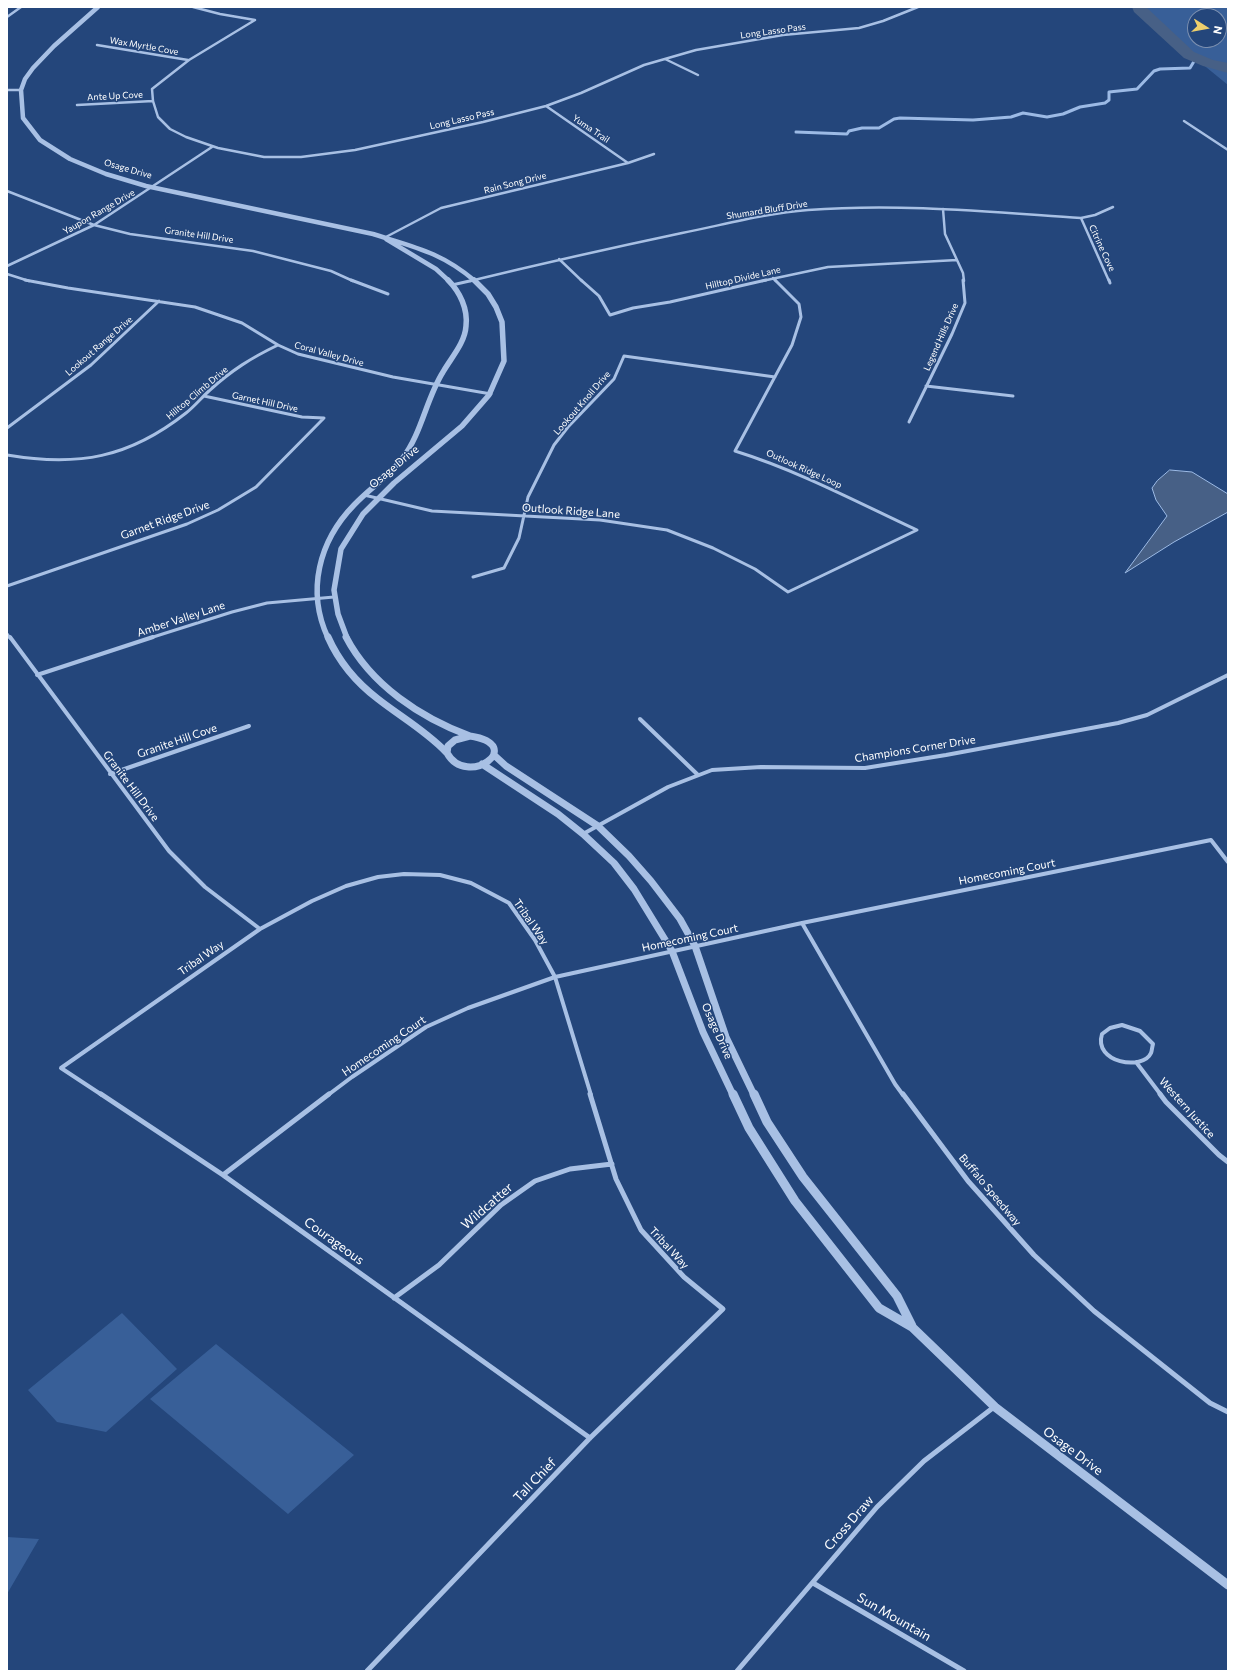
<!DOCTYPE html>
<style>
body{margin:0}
#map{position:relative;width:1235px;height:1678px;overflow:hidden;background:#24467b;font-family:Commissioner,sans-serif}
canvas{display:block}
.frame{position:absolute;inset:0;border:8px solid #fff;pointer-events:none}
.north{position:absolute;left:1187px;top:8px;width:40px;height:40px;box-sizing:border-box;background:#24467b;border:1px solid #7c90b0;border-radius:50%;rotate:101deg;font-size:11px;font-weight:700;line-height:16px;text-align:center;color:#fff}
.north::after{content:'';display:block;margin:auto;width:14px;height:18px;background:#eecf6c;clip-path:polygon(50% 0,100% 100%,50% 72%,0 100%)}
</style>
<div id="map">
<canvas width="1235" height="1678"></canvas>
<div class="frame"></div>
<div class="north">N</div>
</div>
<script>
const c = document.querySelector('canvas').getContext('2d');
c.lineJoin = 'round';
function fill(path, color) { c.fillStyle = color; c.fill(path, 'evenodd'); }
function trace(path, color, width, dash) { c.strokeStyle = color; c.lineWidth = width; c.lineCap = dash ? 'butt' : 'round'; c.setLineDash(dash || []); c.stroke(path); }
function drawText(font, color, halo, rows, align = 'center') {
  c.font = font + ' Commissioner,sans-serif'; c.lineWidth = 3; c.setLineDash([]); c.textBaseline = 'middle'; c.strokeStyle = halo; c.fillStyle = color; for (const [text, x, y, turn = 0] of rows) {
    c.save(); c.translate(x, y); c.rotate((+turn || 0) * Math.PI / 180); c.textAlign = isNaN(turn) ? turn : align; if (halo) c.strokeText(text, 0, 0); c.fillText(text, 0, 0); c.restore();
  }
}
fill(new Path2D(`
 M1144,7H1228V85L1201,63ZM1195,16H1219V40H1195Z
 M122,1313L177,1369L106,1432L57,1422L28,1390Z
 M216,1344L354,1455L288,1514L150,1399Z
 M7,1537L39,1539L7,1594Z`), '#385f98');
const water = new Path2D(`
 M1170,470L1192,472L1228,494V512L1174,542L1125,573L1167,516L1156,500L1152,488L1157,481Z`);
fill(water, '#476086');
trace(water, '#9cbae5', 1);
trace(new Path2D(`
 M796,132L847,134L849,131L862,128H879L894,119L900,118L973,120L1011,117L1023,113L1047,117L1063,114L1080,107L1105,103L1109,100V92L1137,89L1154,71L1160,69L1190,68L1196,58`), '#9cbae5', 3);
fill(new Path2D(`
 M1132,7H1146L1194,52L1213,60L1228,63V73L1203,66L1184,58L1134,12Z`), '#476086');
trace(new Path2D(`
 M193,7L220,14L255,20
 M7,17L21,7
 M255,20L189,60L152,89L153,101L158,117L170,129L186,137L218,148L264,157H301L355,150L483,122L546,106L581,93L644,65L696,50L783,35L859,28L883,21L918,7
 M97,45L188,60
 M665,59L698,75
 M7,90H21
 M77,105L153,101
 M546,106L628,163
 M1184,121L1228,150
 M7,191L94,225L130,234L253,251L331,271L353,281
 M943,209L945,234L963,273L964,281
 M1081,218L1109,281
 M384,238L441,208L628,163L654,154
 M559,259L582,281
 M7,266L94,225L212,147
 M7,274L29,281
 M773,278L776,281
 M470,281C540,264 611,248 682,233C723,225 766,213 808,210C899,203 990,212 1081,218L1095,215L1113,207
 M762,281L828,267L957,260`), '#a8c0e4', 2.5);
trace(new Path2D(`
 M25,280L68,288L195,307L242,323L278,345L298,354L393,377L491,394
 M351,280L388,294
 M581,280L599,296L610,315L633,308L670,302L766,280
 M1109,280L1110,283
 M452,285L474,280
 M926,386L1013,396
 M204,396L302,417L324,418
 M909,422L952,334L965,303L963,280
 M7,428L91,365L159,301
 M7,455C78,467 129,458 186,413C195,406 202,397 210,390C232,370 251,358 278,345
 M364,495L432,511L600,520L667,530L713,548L755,569L788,592L917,530C857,502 799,471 735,451L792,345L801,317L799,304L775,280
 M473,577L504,568L519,538L528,497L554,445L568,427L614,379L624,356L775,377
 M7,586L187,524L218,510L256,487L324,418
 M7,634L10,638
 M150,638L232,612L267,603L334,597`), '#a8c0e4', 3);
trace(new Path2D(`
 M10,637L169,851L205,887L260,929
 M37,675L153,637
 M640,719L698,775
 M110,774L249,726
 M583,834L668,787L712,770L761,767L865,768L946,755L1118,723L1147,715L1228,675
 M802,923L895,1084L903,1095
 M1122,1025L1140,1031L1153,1044C1152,1047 1152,1051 1151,1053C1143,1071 1093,1063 1102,1034L1110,1028Z
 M1136,1062L1161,1095
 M102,1095L61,1068L260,929L312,901L346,886L378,877L404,874L440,875L471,883L509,903L535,940L555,977L591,1095
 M328,1095L352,1077L426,1027L468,1008L555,977L802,923L1211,840L1228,862`), '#a8c0e4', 4);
trace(new Path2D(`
 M101,1094L223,1175L590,1438
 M903,1094L968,1181L1034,1255L1094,1311L1210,1403L1228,1412
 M1160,1094L1166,1102L1219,1155L1228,1162
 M223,1175L329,1094
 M394,1298L439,1265L501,1205L535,1181L570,1169L612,1164
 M590,1438L723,1309L684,1277L641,1230L616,1179L590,1094
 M813,1583L964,1671
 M367,1671L590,1438
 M737,1671L877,1507L924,1461L994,1407`), '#a8c0e4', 5);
trace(new Path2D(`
 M98,7L54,46L33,68L25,79L21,90L23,118L40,140L70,159L106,174L146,186L373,234C414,247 441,252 475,281
 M386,239L436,269L449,281`), '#a8c0e4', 4.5);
trace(new Path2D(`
 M328,638C306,591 319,541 354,505C369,489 389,476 402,459C422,433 426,399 443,372C451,358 465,343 466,326C468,309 460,292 448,280
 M347,638L338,614L334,590L341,549L363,514L394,483L462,426L489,395L504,361L502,322L496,307L488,294L474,280`), '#a8c0e4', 5.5);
trace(new Path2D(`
 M328,637C339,662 357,683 378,699C401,717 426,731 446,752
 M346,637C371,685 421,718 470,736
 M470,736C528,745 467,789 447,753L448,746L455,740Z
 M494,755L506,766L598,826L629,856L651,881L680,919L695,946L726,1037L754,1095
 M482,764L558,814L583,834L614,863L634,889L672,951L703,1032L733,1095`), '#a8c0e4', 7);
trace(new Path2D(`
 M733,1094L749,1128L795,1201L879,1308L912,1327L995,1407L1228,1585
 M754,1094L767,1122L803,1177L897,1296L912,1326`), '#a8c0e4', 9);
drawText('9px', '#fff', '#24467b', [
 ["Long Lasso Pass",773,31,-8],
 ["Wax Myrtle Cove",144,46,10],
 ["Ante Up Cove",115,96,-3],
 ["Long Lasso Pass",462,119,-13],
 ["Yuma Trail",591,129,34],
 ["Osage Drive",128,169,16],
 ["Rain Song Drive",515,183,-14],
 ["Shumard Bluff Drive",767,210,-9],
 ["Yaupon Range Drive",99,212,-30],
 ["Granite Hill Drive",199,235,8],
 ["Citrine Cove",1102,248,65],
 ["Hilltop Divide Lane",743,278,-13],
 ["Legend Hills Drive",941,337,-66],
 ["Lookout Range Drive",99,346,-41],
 ["Coral Valley Drive",329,354,15],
 ["Hilltop Climb Drive",197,393,-40],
 ["Garnet Hill Drive",265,402,12],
 ["Lookout Knoll Drive",582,403,-49],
 ["Outlook Ridge Loop",804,469,24]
]);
drawText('11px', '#fff', '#24467b', [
 ["Osage Drive",394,467,-40],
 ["Outlook Ridge Lane",571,511,4],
 ["Garnet Ridge Drive",165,520,-20],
 ["Amber Valley Lane",181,619,-18],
 ["Granite Hill Cove",177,741,-19],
 ["Champions Corner Drive",915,749,-9],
 ["Granite Hill Drive",131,786,53],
 ["Homecoming Court",1007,872,-11],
 ["Tribal Way",531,922,55],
 ["Homecoming Court",690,938,-12],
 ["Tribal Way",201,958,-35],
 ["Osage Drive",717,1031,66],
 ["Homecoming Court",384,1046,-34],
 ["Western Justice",1187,1108,48],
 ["Buffalo Speedway",990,1190,50],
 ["Tribal Way",669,1248,47]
]);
drawText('13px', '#fff', '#24467b', [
 ["Wildcatter",487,1206,-41],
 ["Courageous",334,1241,36],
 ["Osage Drive",1073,1451,37],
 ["Tall Chief",535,1480,-46],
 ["Cross Draw",849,1523,-49],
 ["Sun Mountain",894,1617,30]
]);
</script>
